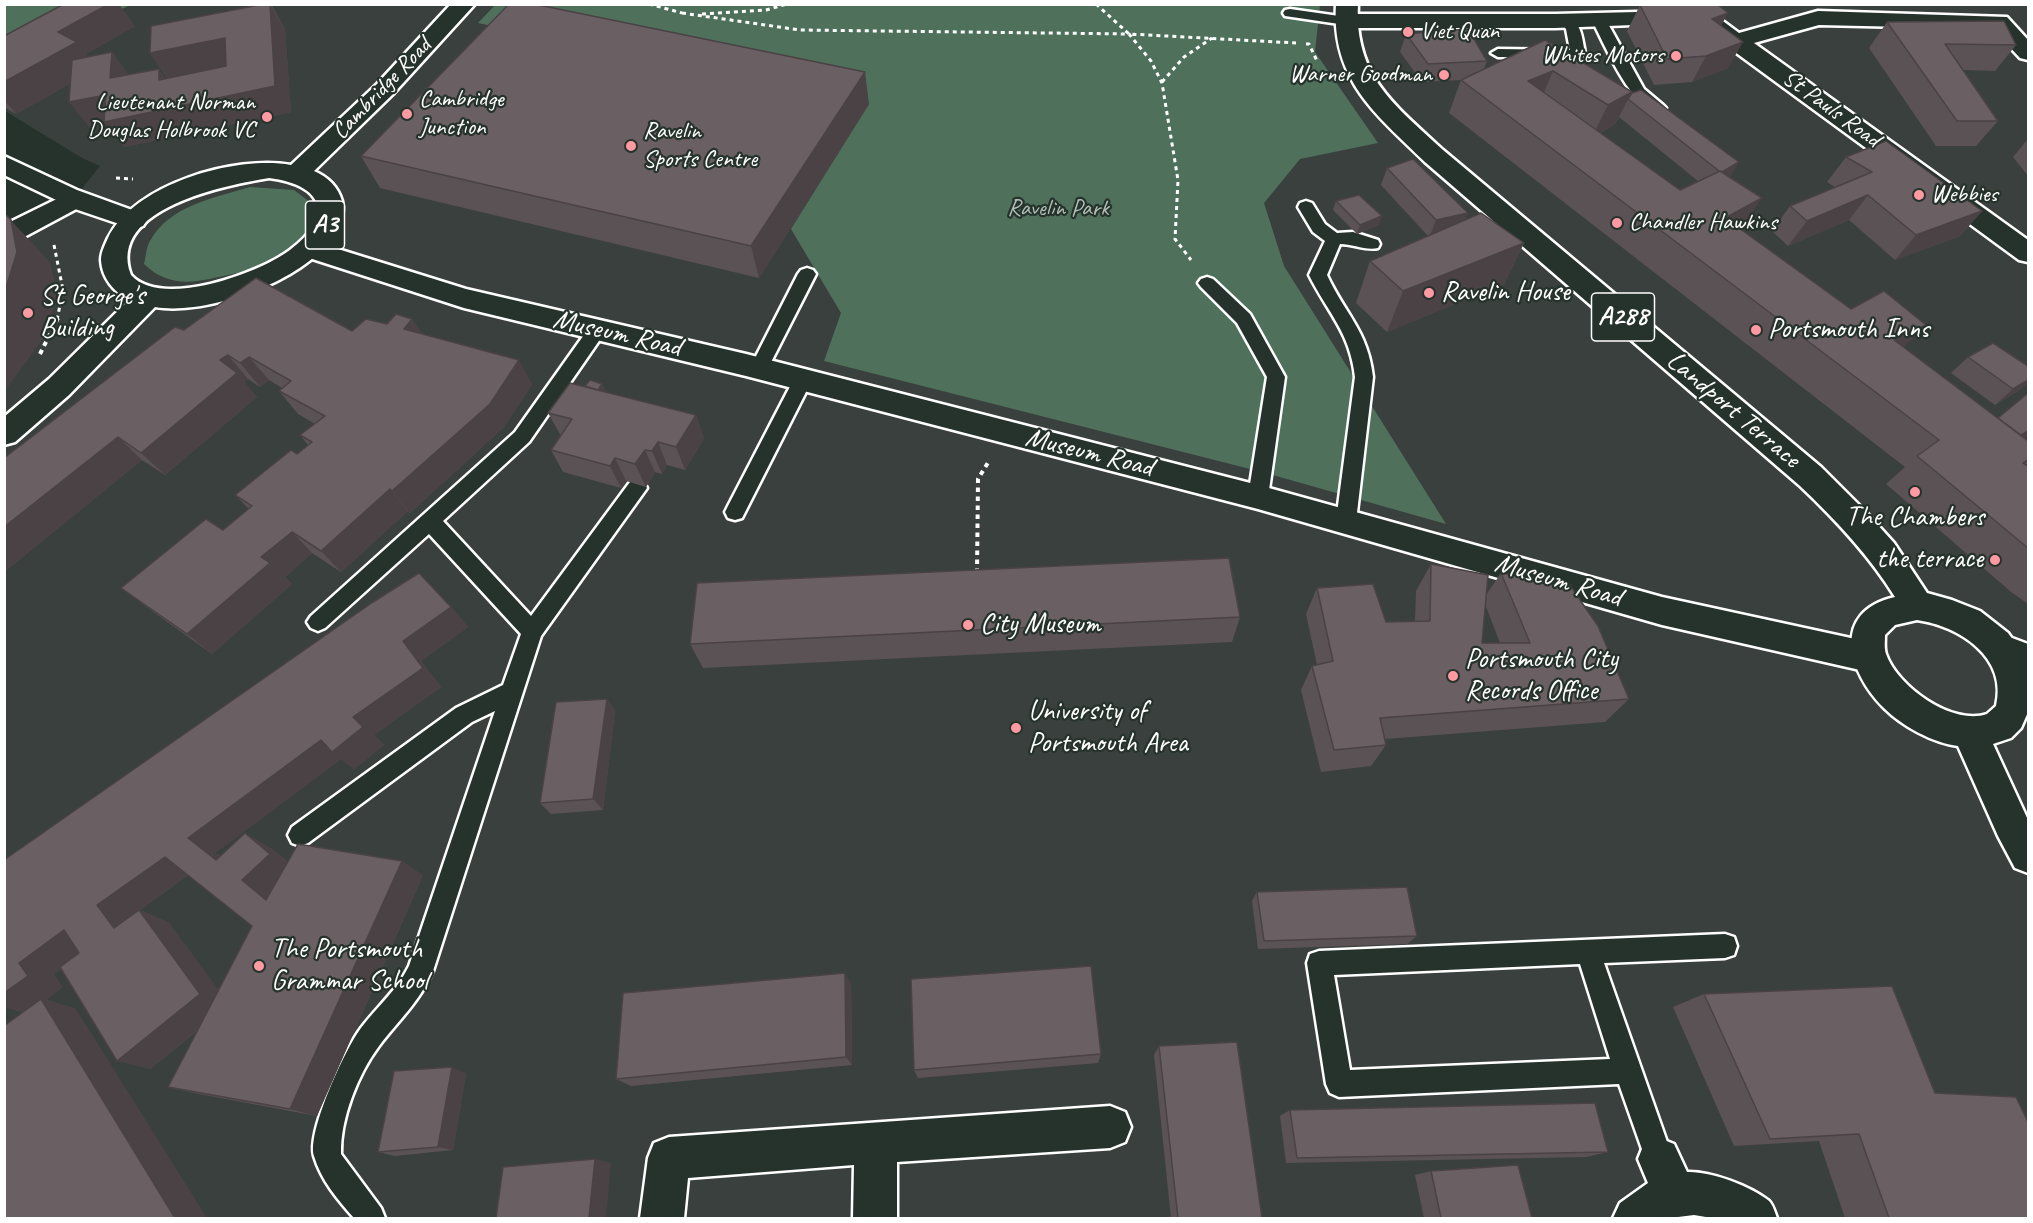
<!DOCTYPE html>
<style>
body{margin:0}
#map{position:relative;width:2033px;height:1223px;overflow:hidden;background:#26332d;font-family:Caveat,sans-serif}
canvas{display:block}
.frame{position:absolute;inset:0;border:6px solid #fff;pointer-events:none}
</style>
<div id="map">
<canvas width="2033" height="1223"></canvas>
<div class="frame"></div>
</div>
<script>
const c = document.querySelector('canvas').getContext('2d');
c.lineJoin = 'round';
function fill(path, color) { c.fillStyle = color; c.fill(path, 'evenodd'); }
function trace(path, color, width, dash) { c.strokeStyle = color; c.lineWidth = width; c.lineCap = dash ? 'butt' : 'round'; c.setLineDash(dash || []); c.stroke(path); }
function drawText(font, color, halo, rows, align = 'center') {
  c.font = font + ' Caveat,sans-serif'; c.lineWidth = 4.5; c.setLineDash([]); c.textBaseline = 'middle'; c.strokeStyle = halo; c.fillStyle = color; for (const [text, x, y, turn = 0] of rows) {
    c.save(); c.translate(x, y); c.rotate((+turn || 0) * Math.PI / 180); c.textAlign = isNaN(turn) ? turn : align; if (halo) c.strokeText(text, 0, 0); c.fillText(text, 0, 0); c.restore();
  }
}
fill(new Path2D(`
 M5,5H2028V1218H5V237L73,200L100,166L82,158L5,111Z`), '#3a403d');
fill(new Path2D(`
 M496,4L1320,5L1315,52L1378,143L1300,159L1264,203L1284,266L1446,524L1262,472L824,361L841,313L791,229L869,104L478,23Z
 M5,5H130L5,68Z
 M250,187L294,190L311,203L314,221C306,236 296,250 281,260C268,269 252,270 237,273C202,280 173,292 144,264C146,257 146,247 150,241C170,205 214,198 250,187Z`), '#4f715c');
const lane = new Path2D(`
 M1290,9L1346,17L1353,21L1346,25L1285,16L1283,13L1285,10Z
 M1599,16L1606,20L1644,89L1663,105L1666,108L1663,111C1635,119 1603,41 1592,20Z
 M1566,17C1582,21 1582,39 1585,53L1580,58L1498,57L1491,53L1498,49L1570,50L1566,29L1559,21Z
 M1306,201L1312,203L1325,224L1337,233L1353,232L1378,240L1380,244L1378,248C1366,251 1353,244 1340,244L1327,275C1345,314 1368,331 1373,377L1356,521L1353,527L1346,529L1339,527L1336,521L1355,377C1350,332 1328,313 1309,275L1325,241L1313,232L1298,207L1300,203Z
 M807,268L813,270L816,274L768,368L765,373L759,375L753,373L750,368L798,274L801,270Z
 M1207,277L1213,279L1250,314L1285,377L1268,497L1265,503L1258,505L1251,503L1248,497L1267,377L1237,323L1201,287L1198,283L1201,279Z
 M597,324L603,325L606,330L603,335L529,442L443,521L531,616L630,482L637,480L644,482L647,488L541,636L433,971C420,1001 398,1021 379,1046C358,1074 340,1119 341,1154L381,1208L385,1218H354C338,1200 321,1180 314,1156C307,1132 345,1049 361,1028C377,1007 397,990 409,966L495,711L472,722L308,843L300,846L292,843L288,835L292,827L456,708L503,685L521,634L429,534L325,628L318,631L311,628L307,622L311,616L515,432L591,325Z
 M803,373L810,375L812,380L742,518L735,520L728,518L725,512L728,506L796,375Z
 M1725,934L1734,937L1737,946L1734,955L1725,958L1604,963L1673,1159L1669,1169L1659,1173L1649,1169L1619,1084L1339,1097L1330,1093L1326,1084L1307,963L1310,954L1319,951ZM1580,964L1610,1059L1350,1070L1334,975Z`);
const street = new Path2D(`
 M1685,4H1707L1712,13L1739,33L1818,11L2007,17L2028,40V60L2020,58L1993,29L1819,25L1754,43L2028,240V262L2019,260L1694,22Z
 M1678,11L1686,13L1689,18L1686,23L1555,28H1346L1338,26L1335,21L1338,16L1346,14H1555Z
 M73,191L82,194L86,200L82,206L13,243L4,246V225Z
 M1110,1106L1125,1112L1131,1127L1125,1142L1110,1148L897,1162V1218H853L854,1165L688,1178L684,1218H640L648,1158L654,1143L669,1137Z
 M1659,1138L1674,1144L1687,1172C1710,1171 1751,1186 1769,1201C1773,1205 1775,1213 1777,1218H1712L1694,1215L1670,1218H1613L1620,1203L1648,1183L1638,1159L1644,1144Z`);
const secondary = new Path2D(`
 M4,156L77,190L143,214L147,220L143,226L134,229L75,209L4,175Z
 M309,240L466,289L746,354L1258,485L1662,597L1869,642L1881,647L1886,657L1881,667L1869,672L1662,625L1258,509L746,376L464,308L300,255L296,249L300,243Z
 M2004,635L2028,644V674L1992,660L1987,650L1992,640Z`);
const primary = new Path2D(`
 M451,4H475L393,94L314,171C328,177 338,187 342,201C345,215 340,224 333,236C305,281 206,316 155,307L69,395L15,442L4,445V417L49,379L129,300C114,292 102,278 101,260C101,252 105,245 108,238C134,184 236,155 291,165L377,84ZM269,178C324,185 335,216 290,250C260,273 161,309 131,275C106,208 227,185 269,178Z
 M1336,4H1358C1354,77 1395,105 1443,150L1821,467L1866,512L1894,543L1927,593L1952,600L1980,611L2008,633L2018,647L2028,671V712L2021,728L2011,738L1993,744L2028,820V873L2015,868L1998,836L1958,746C1933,743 1902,726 1884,708C1848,672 1830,612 1895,597C1869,555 1835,519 1799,485L1425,162C1376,114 1331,80 1336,4ZM1917,620C1959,626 2008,657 1996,706L1987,714C1952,726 1897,686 1886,654C1884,648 1885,641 1885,635L1895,625Z`);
trace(lane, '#fff', 5);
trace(street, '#fff', 5);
trace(secondary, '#fff', 5);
trace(primary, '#fff', 5);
trace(new Path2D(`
 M649,4L682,13
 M1096,4L1129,34L1296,43
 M682,13L800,30L1129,34L1151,61L1162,83L1178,180L1175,239L1191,260
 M702,14L766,10L787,4
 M1306,44H1309L1317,61
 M1162,82L1184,57L1212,38
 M116,178L133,179
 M54,245L63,290L57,320`), '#fff', 3, [4, 4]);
trace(new Path2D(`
 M40,354L58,318
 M977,573L978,479L989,461`), '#fff', 4, [4.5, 4.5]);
fill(lane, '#26332d');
fill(street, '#26332d');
fill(secondary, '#26332d');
fill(primary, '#26332d');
fill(new Path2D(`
 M264,4H271L285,29L291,112L124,147L106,124L90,128L71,83L16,114L4,107V36L135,26L86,54L88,57L112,52L128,75L165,78H167L150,53Z
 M1664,4H1717L1728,68L1692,82L1654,85L1627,31L1640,5H1664Z
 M1887,22L2016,45L1995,71L1963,70L1998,121L1976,146H1936L1869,48Z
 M1406,34L1487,61L1484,69L1545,40L1632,92L1730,177L1741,229L1904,347L2028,441V463L2026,465L2028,466V604L2010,591L1886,484L1905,467L1449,113L1461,80L1422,82L1400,52ZM1619,117L1698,181L1680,190L1600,133L1615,124Z
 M869,104L759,278L380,188L361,156Z
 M2028,139V176L2013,157Z
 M1846,157L1982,211L1960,236L1895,260L1849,220L1788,246L1772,231L1790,206L1835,187L1827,182Z
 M1387,168L1468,213L1464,221L1524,243L1504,284L1387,332L1356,303L1370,261L1428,236L1381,185Z
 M1336,201L1379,225L1357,234L1333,210Z
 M412,319L422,334L532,384L504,427L410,513L408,511L341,572L312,553L285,577L292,584L212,654L148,608L121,588L223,530L249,509L235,495L297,454L308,445L300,435L315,424L298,414L279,391L282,388L269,380L260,387L248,379L244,382L257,397L165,475L142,460L4,572V458L184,330L352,331Z
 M1968,357L2021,389L1995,405L1951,373Z
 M602,384L606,392L696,415L704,438L685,470L667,465L662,474L655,472L646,487L626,481L621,488L563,472L551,450L561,436L548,413L585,386Z
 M1431,564L1486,595L1501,573L1629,699L1605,722L1385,739L1386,745L1371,766L1321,772L1301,690L1312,666L1317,665L1306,614L1317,588L1386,622H1415L1416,591ZM1485,604L1500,643H1482Z
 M451,607L468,627L421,661L441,687L374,735L384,745L354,769L341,759L215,853L220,856L271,848L288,862L423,875L317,1116L199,1094L168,1087L198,1030L150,1069L61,969L54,974L62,987L46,1000L76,1009L23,1012L8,1008ZM188,875L252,926L218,990L169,923L140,910Z
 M1240,617L1232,642L703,668L690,644Z
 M607,699L615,711L603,810L551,814L540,803Z
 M1257,892L1417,936L1407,944L1258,949L1252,901Z
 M851,983L852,1065L631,1086L616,1079Z
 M1704,994L1935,1093L2028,1218H1845L1819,1141L1734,1146L1673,1007Z
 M1159,1046L1262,1218H1171L1154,1055Z
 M1101,1054L1098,1063L918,1078L914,1070Z
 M466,1073L453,1150L395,1156L378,1152Z
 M1290,1110L1608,1152L1586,1157L1286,1163L1280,1116Z
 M1431,1171L1532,1218H1424L1415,1175Z`), '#5b5255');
fill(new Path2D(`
 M109,4H119L135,26L86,54L97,68L16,114L4,100V82L58,32Z
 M270,4L285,29L291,112L124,147L106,124L90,128L69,102L106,95L275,86Z
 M1728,13L1714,39L1712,19Z
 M225,38L242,64L168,79L150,53Z
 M1743,42L1728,68L1692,82L1706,56Z
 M112,52L131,78H110Z
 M159,69L177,95L159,80Z
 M1553,71L1539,104L1528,81Z
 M865,72L869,104L759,278L751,246Z
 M1632,92L1615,124L1592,137L1608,105Z
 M1739,162L1728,180L1720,173Z
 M1868,195L1849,220L1788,246L1807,221Z
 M1762,198L1740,230L1725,218Z
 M1982,211L1960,236L1895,260L1916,235Z
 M4,213L50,262L57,293L47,333L4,392Z
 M1468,213L1460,230L1429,238L1436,220Z
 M1382,216L1379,225L1357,234L1360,225Z
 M1524,243L1504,284L1387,332L1403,291Z
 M412,319L428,343L404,329Z
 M1926,325L1896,355L1894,340Z
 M228,355L248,379L244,382L257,397L165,475L141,453L220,360Z
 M249,357L269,380L260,387L240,363Z
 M519,360L532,384L504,427L410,513L392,491Z
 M2028,380V383L2021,389L1995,405L2013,389Z
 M602,384L606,392L591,399Z
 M696,415L704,438L685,470L676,447Z
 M2028,431V437L1995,455L2014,439Z
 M118,437L142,460L4,572V527Z
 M658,442L667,465L662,474L652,451Z
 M645,450L655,472L646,487L635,464Z
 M615,458L626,481L621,488L610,466Z
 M390,489L408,511L341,572L321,551Z
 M292,532L312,553L285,577L292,584L212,654L187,634L261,557Z
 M451,607L468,627L421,661L441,687L374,735L384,745L354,769L341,759L215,853L243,874L216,860L188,838L321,740L403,641Z
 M607,699L615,711L603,810L593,799Z
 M245,833L271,848L295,868L268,894L292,913L266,900L242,880Z
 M165,857L193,871L140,910L169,923L229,1004L150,1069L117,1061L114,928L97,905Z
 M402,861L423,875L317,1116L290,1109Z
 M64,930L97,942L54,974L62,987L46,1000L76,1009L207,1218H175L28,1013L8,1008L4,1011V993L19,963Z
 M845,973L851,983L852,1065L846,1057Z
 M452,1067L466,1073L453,1150L438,1147Z
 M595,1159L611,1163L606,1218H589Z`), '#4a4245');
const building = new Path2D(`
 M64,4H109L58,32L77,42L4,82V36Z
 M264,4H270L275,86L104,122L106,95L69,102L72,60L112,52L110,78L159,69V80L226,66L225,38L150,53L151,26Z
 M509,4H534L865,72L751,246L361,156Z
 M1673,4H1717L1728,13L1712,19L1743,42L1706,56L1667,59L1640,5H1674Z
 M2004,21L2016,45L1945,44L1998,121H1957L1887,22Z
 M1468,29L1487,61L1428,64L1406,34Z
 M1545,40L1632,92L1608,105L1553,71L1528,81L1680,190L1720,171L1762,198L1725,218L1851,309L1884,291L1926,325L1894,340L2028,441V460L2023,463L2028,466V548L1917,456L1939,440L1461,80Z
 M1641,90L1739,162L1722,172L1720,171H1719L1628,99L1632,93Z
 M1886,141L1982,211L1916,235L1868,195L1807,221L1790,206L1872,172L1846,157Z
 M1413,159L1468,213L1436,220L1387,168Z
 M1359,195L1382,216L1360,225L1336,201Z
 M4,213L11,220L17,252L4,294Z
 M1481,213L1524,243L1403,291L1370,261Z
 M256,278L352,331L366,319L387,324L396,314L412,319L404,329L519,360L490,404L392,491L390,489L321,551L292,532L261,557L270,563L187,634L121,588L206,519L223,530L252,506L235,495L291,450L297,454L312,442L300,435L325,416L279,391L291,381L249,357L240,363L228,355L220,360L237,373L141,453L118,437L4,527V458L175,327L184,330Z
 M1993,343L2028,366V380L2013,389L1968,357Z
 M590,380L602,384L598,390L585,386Z
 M570,383L696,415L676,447L658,442L652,451L645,450L635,464L615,458L610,466L551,450L572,419L548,413Z
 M2028,393V431L2021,435L1998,418Z
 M1229,558L1240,617L690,644L697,583Z
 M1431,564L1488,575L1482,643H1530L1501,573L1569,584L1598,626L1629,699L1380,718L1386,745L1334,750L1312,666L1333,661L1317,588L1373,584L1386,622L1430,621Z
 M419,573L451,607L403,641L423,668L353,717L363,727L332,752L321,740L188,838L216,860L245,833L270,854L242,880L266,900L298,844L402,861L290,1109L168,1087L252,926L165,857L97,905L114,928L139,910L200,994L117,1061L60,967L79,953L64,930L19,963L28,976L4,993V860L373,602Z
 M607,699L593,799L540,803L556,702Z
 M1407,887L1417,936L1264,941L1257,892Z
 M1091,966L1101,1054L914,1070L911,979Z
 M845,973L846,1057L616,1079L623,993Z
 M1892,986L1935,1093L2016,1097L2028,1122V1218H1889L1859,1134L1770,1139L1704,994Z
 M41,999L175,1218H4V1026Z
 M1237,1042L1262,1218H1178L1159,1046Z
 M452,1067L438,1147L378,1152L394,1071Z
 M1595,1103L1608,1152L1297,1158L1290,1110Z
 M595,1159L589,1218H496L503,1167Z
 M1518,1165L1532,1218H1441L1431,1171Z`);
fill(building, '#6a5f63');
trace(building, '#4a4245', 1.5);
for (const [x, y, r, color] of [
 [1408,32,6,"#ff9aa2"],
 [1676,56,6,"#ff9aa2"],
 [1444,75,6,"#ff9aa2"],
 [407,114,6,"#ff9aa2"],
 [267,117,6,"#ff9aa2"],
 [631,146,6,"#ff9aa2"],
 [1919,195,6,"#ff9aa2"],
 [1617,223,6,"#ff9aa2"],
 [1429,293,6,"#ff9aa2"],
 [28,313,6,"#ff9aa2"],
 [1756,330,6,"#ff9aa2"],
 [1915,492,6,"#ff9aa2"],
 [1995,560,6,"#ff9aa2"],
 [968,625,6,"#ff9aa2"],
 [1453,676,6,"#ff9aa2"],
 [1016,728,6,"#ff9aa2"],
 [259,966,6,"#ff9aa2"]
]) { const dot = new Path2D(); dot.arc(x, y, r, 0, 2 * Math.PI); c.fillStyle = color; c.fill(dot); trace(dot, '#26332d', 2); }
drawText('24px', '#fff', '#26332d', [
 ["Viet Quan",1420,32],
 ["Whites Motors",1664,56,"right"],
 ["Warner Goodman",1432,75,"right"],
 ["Cambridge",419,100],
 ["Junction",419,128],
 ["Lieutenant Norman",255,103,"right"],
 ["Douglas Holbrook VC",255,131,"right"],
 ["Ravelin",643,132],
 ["Sports Centre",643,160],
 ["Webbies",1931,195],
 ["Chandler Hawkins",1629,223]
], 'left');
drawText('24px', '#fff', '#26332d', [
 ["Cambridge Road",382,89,-46],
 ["St Pauls Road",1831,109,36]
]);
drawText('24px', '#b0bfb6', '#26332d', [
 ["Ravelin Park",1058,209]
]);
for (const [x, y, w] of [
 [325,225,39],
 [1623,317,63]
]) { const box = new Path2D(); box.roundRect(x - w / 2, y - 24, w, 48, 4.5); c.fillStyle = '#26332d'; c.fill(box); trace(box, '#fff', 1.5); }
drawText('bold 27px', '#fff', null, [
 ["A3",325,225],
 ["A288",1623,317]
]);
drawText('28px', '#fff', '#26332d', [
 ["Ravelin House",1441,293],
 ["St George's",40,297],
 ["Building",40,329],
 ["Portsmouth Inns",1768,330],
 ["The Chambers",1915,518,"center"],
 ["the terrace",1983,560,"right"],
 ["City Museum",980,625],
 ["Portsmouth City",1465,660],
 ["Records Office",1465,692],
 ["University of",1028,712],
 ["Portsmouth Area",1028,744],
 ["The Portsmouth",271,950],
 ["Grammar School",271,982]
], 'left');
drawText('28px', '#fff', '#26332d', [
 ["Museum Road",617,334,13],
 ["Landport Terrace",1733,410,40],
 ["Museum Road",1089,453,14],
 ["Museum Road",1558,581,16]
]);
</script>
